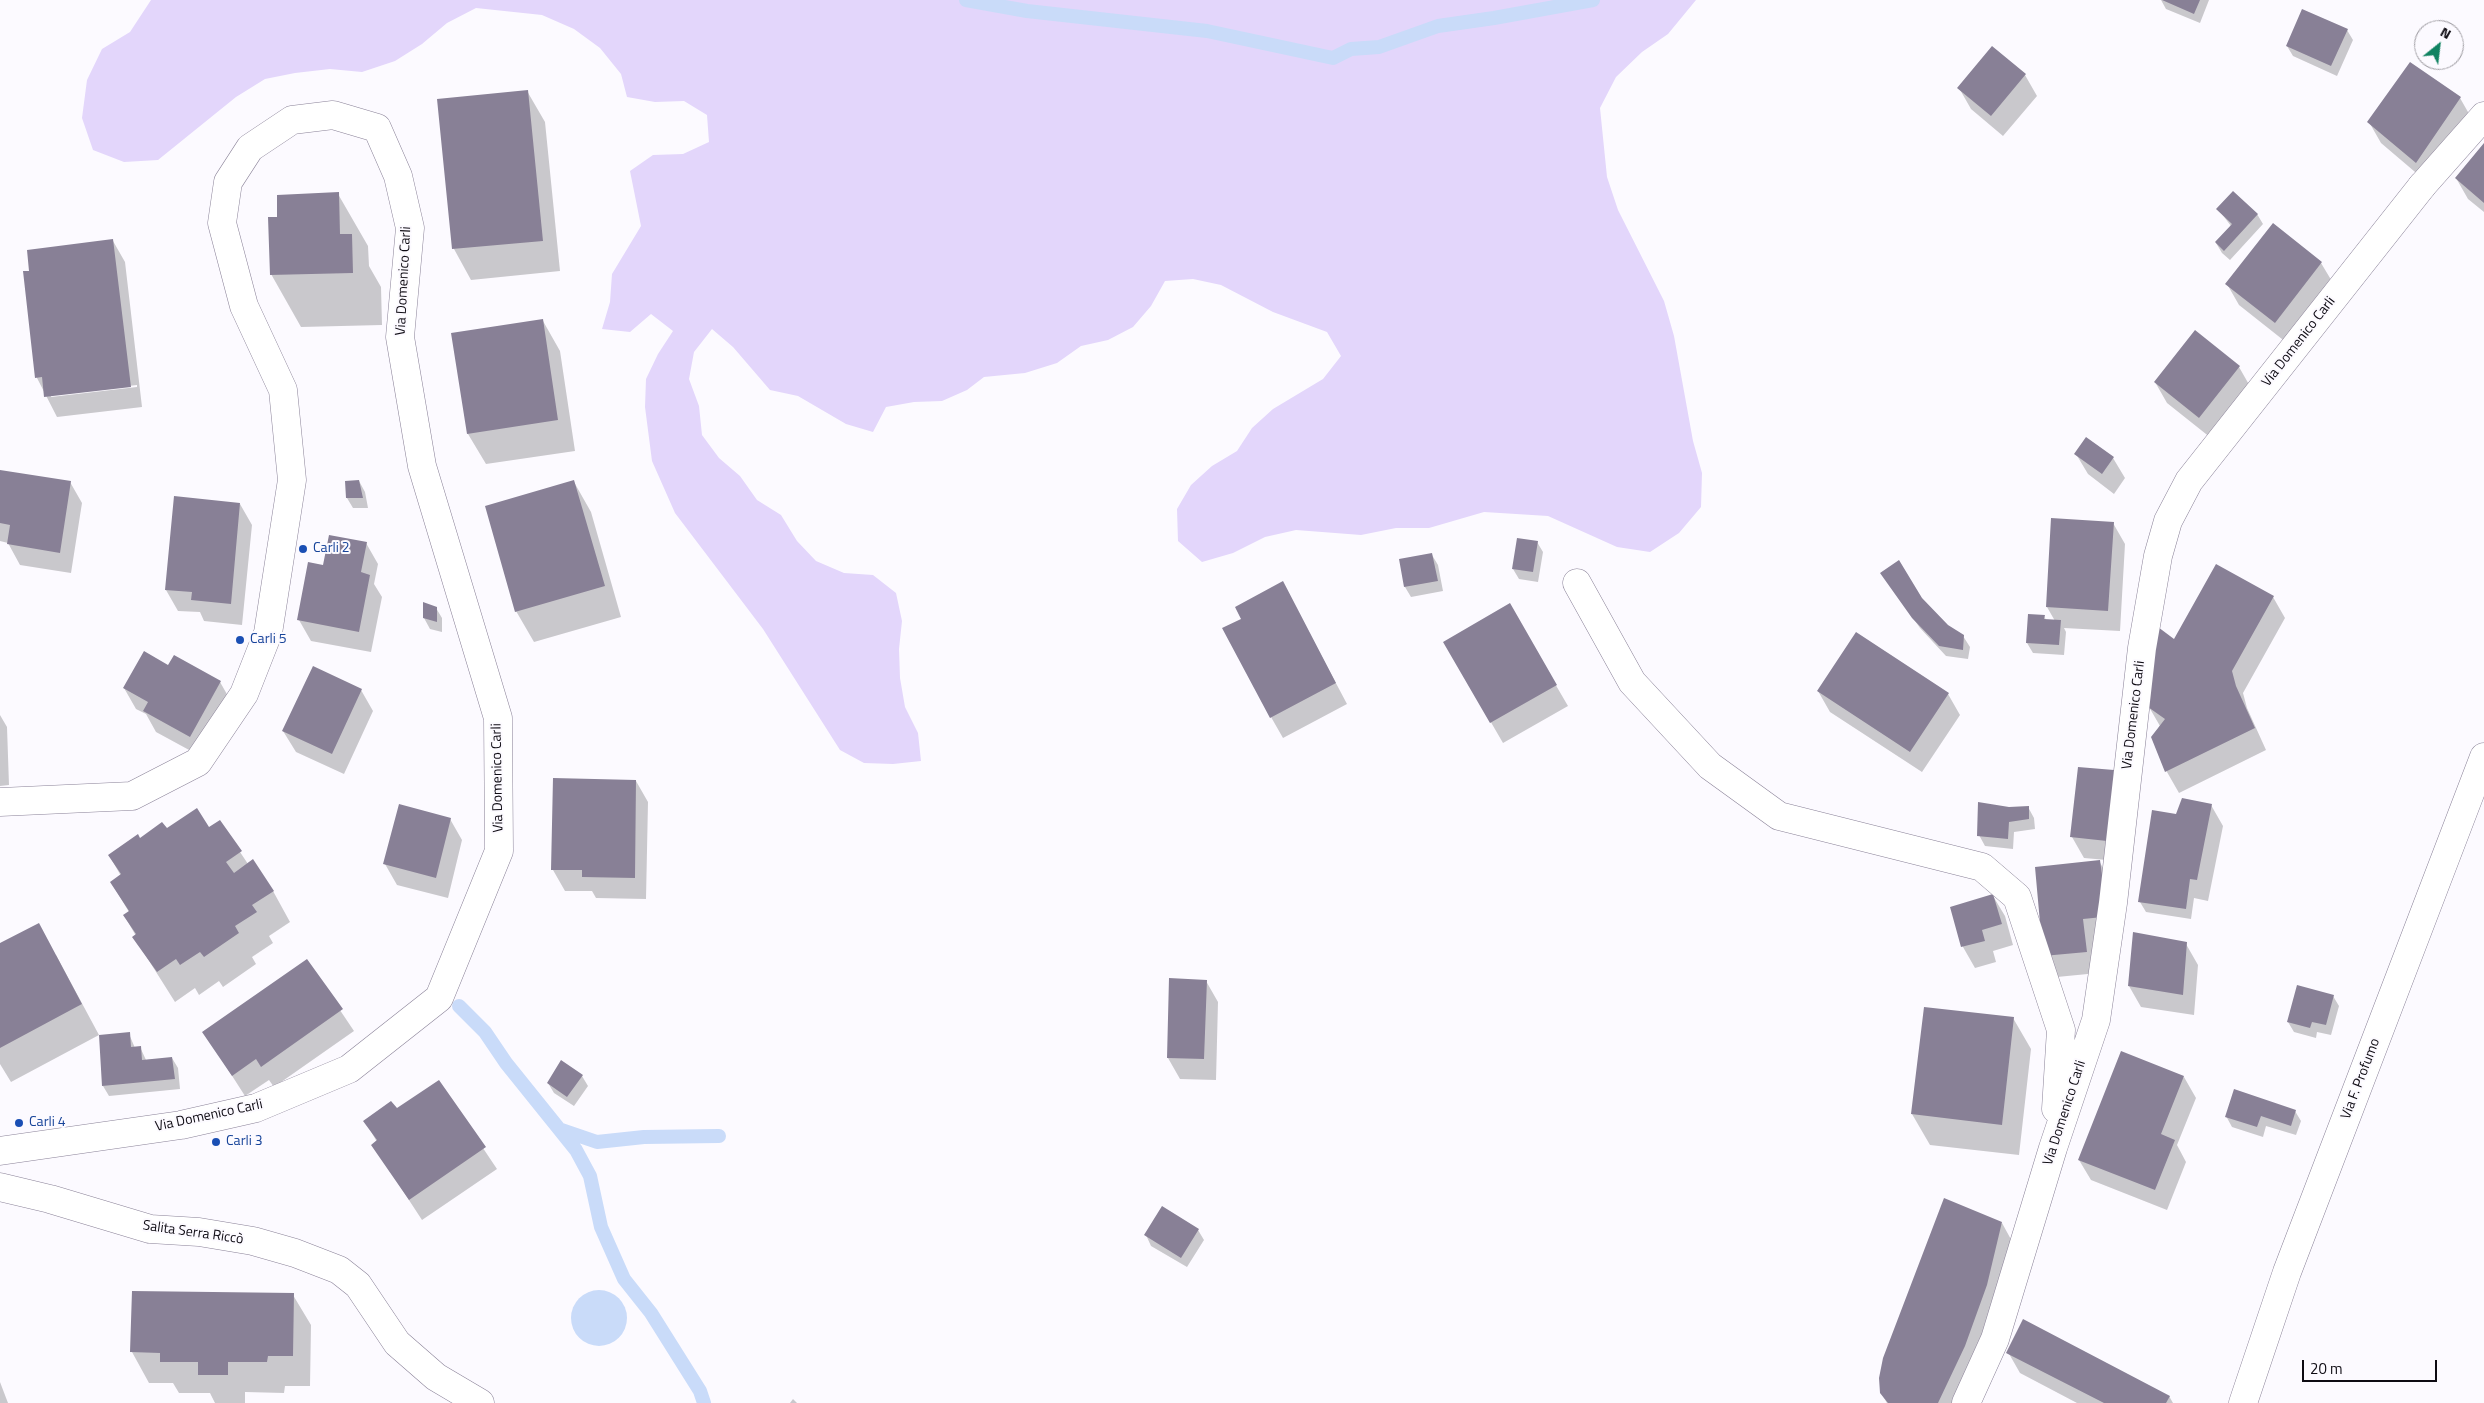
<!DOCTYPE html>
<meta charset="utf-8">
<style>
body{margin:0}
#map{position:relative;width:2484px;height:1403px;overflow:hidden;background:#fcfaff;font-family:"Titillium Web",sans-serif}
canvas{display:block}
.north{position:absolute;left:2414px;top:20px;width:50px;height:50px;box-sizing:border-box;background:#fcfaff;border:1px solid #9c9aa0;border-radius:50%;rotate:29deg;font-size:14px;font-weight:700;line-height:20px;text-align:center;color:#0d0a12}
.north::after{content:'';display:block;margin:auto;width:18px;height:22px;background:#108361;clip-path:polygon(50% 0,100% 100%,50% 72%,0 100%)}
.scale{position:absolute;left:2302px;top:1360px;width:135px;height:22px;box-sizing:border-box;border:2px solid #0d0a12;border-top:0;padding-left:6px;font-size:15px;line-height:18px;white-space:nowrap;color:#0d0a12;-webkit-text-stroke:4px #fcfaff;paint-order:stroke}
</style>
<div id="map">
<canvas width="2484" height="1403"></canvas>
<div class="north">N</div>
<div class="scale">20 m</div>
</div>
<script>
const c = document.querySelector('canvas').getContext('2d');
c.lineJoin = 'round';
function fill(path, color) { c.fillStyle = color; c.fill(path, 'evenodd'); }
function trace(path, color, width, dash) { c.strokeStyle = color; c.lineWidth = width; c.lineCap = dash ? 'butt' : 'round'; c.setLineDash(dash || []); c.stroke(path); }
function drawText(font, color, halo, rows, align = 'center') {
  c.font = font + ' "Titillium Web",sans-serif'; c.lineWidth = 4; c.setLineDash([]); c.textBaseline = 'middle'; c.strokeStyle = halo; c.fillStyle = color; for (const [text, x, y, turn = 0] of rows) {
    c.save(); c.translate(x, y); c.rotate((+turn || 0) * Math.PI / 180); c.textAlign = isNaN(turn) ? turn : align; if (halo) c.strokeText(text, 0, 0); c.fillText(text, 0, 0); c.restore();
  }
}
fill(new Path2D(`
 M151,0H1696L1668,34L1642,52L1616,77L1600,108L1607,177L1618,210L1664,301L1674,336L1693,441L1702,473L1701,507L1679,533L1650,552L1617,547L1548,516L1484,512L1429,528H1396L1361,535L1296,530L1265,537L1233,553L1202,562L1178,541L1177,509L1191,485L1212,466L1237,451L1252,428L1273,409L1323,379L1341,356L1327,332L1273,312L1221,285L1193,279L1165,281L1151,306L1133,327L1108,340L1081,346L1057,363L1025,373L984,377L967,390L942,401L914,402L886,407L873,432L846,424L798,396L770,390L733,347L712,329L694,352L689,379L699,406L702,435L719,458L740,476L757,500L781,515L797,541L816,561L844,573L873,575L896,593L902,621L899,649L900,678L905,707L918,733L921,761L893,764L864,763L840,750L763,629L675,513L652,461L645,407L646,379L658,354L673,331L651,314L630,332L602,329L610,302L612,274L641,226L630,171L653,155L683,154L709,142L707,115L684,101L655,102L627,97L621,74L600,48L574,29L542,15L476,8L447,23L422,44L395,61L362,72L330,69L295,73L265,79L236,97L158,160L124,162L93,150L82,118L87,80L102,49L130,32Z`), '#e3d6fb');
fill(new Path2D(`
 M571 1318a28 28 0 1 1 56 0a28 28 0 1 1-56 0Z`), '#c9dbf9');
fill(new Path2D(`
 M2161,0H2209L2200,23L2166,9Z
 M2347,30L2353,40L2337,76L2293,56L2287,46Z
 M2025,75L2037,96L2003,136L1971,109L1959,88Z
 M527,91L545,122L560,271L471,280L454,249L439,100Z
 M2460,98L2472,119L2428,183L2381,143L2369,122Z
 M2484,145V212L2468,199L2456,178Z
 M338,194L368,246L369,266L381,287L382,325L301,327L271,274L278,218Z
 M2218,209L2257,214L2263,224L2230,260L2222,253L2216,243L2231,226Z
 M113,241L125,262L142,407L57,417L37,378L31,272ZM137,385V387L51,397V395Z
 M2321,263L2333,283L2287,343L2239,305L2227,284Z
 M543,321L560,351L575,451L486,464L468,434L453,334Z
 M2239,367L2251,388L2211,438L2167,403L2155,382Z
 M2076,454L2113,458L2125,478L2114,494L2088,474Z
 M0,472L70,482L82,503L71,573L20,565L8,543L0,541Z
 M359,481L365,492L368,508H353L347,498Z
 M574,482L591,512L621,617L534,642L516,611Z
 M240,504L252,525L242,625L204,621L200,612L178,611L166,590Z
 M2113,523L2125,544L2120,631L2064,628L2066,632L2064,655L2033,653L2027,643L2044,616L2046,620L2055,621L2047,607Z
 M1537,542L1543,552L1538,582L1519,579L1513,569Z
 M366,543L378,564L374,584L382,597L371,652L311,641L299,620L324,567Z
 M1432,555L1438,565L1443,591L1411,597L1405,587L1400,560Z
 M1888,583L1921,599L1947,626L1963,636L1970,647L1968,659L1946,656L1920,628Z
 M2273,597L2285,618L2243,693L2247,708L2266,750L2179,793L2167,772L2152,737L2160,726L2149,707L2175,641Z
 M1294,604L1347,704L1283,738L1271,717Z
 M1509,605L1568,706L1503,743L1445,643Z
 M436,608L442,618V632L430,629L424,618Z
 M169,666L220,682L232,703L202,757L156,732L146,714L136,709L124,688Z
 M361,690L373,711L344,774L296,752L283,731Z
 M1818,691L1948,694L1960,715L1922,772L1830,712Z
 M0,715L7,727L9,785L0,786Z
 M2113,772L2125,792L2118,861L2084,858L2072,837Z
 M636,781L648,802L646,899L596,898L592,891H565L553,870Z
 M2211,805L2223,826L2208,901L2194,898L2191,919L2146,912L2140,902Z
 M2028,807L2034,818L2035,829L2014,832L2013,849L1985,846L1979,835L2009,808Z
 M450,819L462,840L448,898L397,885L385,864Z
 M220,822L248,864L273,891L290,922L269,936L273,943L252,957L256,964L223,987L219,981L199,995L195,988L175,1002L134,937L136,936L124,915L129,912L111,882L121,876L109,855L139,840L167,830L209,828Z
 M2099,861L2111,882L2098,973L2057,977L2045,956Z
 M1993,896L2005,916L2013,945L1993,951L1996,962L1975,968L1963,947L1952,908Z
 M2186,944L2198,965L2194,1015L2141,1007L2129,986Z
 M0,945L56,955L99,1035L11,1082L0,1064Z
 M307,961L354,1031L274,1087L269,1080L245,1096L204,1032Z
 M1206,981L1218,1002L1216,1080L1180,1079L1168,1058Z
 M2333,996L2339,1006L2331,1035L2317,1032L2316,1038L2294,1032L2288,1022Z
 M2013,1018L2031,1049L2019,1155L1930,1145L1912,1114Z
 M129,1034L135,1048L140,1047L146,1060L172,1058L178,1068L180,1089L109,1096L103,1086Z
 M582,1076L588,1086L574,1106L554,1093L548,1083Z
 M2184,1077L2196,1098L2177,1145L2186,1162L2167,1210L2091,1180L2079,1160Z
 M438,1081L497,1169L422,1220L373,1145L377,1142L365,1121L396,1110Z
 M2295,1111L2301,1121L2296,1135L2266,1126L2263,1137L2232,1127L2226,1116Z
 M2002,1223L2019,1254L1969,1403H1887L1881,1393Z
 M1198,1230L1204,1240L1187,1267L1151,1246L1146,1235Z
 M293,1295L311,1325L310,1386H285L284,1393L245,1392V1403H215L210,1393H179L173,1383H149L132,1352Z
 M2008,1352L2169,1396L2173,1403H2077L2020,1373Z
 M0,1382L8,1403H0Z
 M793,1399L797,1403H790Z`), '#0003');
trace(new Path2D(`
 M966,0L1027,11L1207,31L1333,58L1351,49L1379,47L1438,26L1494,18L1593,0
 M459,1006L485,1032L506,1063L576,1150L590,1176L601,1227L624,1279L651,1313L700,1391L704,1403
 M559,1129L597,1142L644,1137L719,1136`), '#c9dbf9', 14);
fill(new Path2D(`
 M2162,0H2200L2194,14Z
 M2302,9L2348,29L2331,66L2286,46Z
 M1992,46L2026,74L1991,116L1957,88Z
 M2410,62L2461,97L2416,163L2367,122Z
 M528,90L543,241L452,249L437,99Z
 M2484,143V203L2455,178Z
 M2233,191L2258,214L2224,251L2215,242L2232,224L2216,209Z
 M339,192L340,234H352L353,273L270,275L268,217H277V195Z
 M2273,223L2322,262L2275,323L2225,284Z
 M113,239L131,387L44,397L42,377L35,378L23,271H29L27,250Z
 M543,319L558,420L467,434L451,333Z
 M2195,330L2240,366L2199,418L2154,382Z
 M2086,437L2114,457L2102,474L2074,454Z
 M0,470L71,481L60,553L7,544L10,525L0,523Z
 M359,480L363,498H346L345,481Z
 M574,480L605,586L515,612L485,506Z
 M174,496L240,503L231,604L191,600L192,592L165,590Z
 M2051,518L2114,522L2108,611L2046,607Z
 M329,535L367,542L361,572L370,575L359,632L297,620L308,562L323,565Z
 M1517,538L1538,541L1533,572L1512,569Z
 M1432,553L1438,581L1404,587L1399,559Z
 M1899,560L1922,598L1948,625L1964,635L1963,650L1939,646L1912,618L1880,573Z
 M2216,564L2274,596L2232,671L2236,686L2255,728L2165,772L2151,737L2165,719L2148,707L2158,627L2174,639Z
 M1283,581L1336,683L1270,718L1222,628L1241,619L1235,607Z
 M423,602L437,607V622L423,618Z
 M1510,603L1557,685L1490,723L1443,642Z
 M2028,614L2045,615L2044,619L2061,620L2059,645L2026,643Z
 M1856,632L1949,693L1910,752L1817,691Z
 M144,651L168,665L174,655L221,681L190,737L143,711L148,702L123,688Z
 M313,666L362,689L332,754L282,731Z
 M2078,767L2114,770L2107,841L2070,837Z
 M553,778L636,780L635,878L582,877V870H551Z
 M2182,798L2212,804L2197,880L2190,879L2186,909L2138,902L2152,810L2176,814Z
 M1978,802L2009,807L2029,806V819L2009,822L2008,839L1977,836Z
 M399,804L451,818L436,878L383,864Z
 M197,808L209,827L220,820L242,851L226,862L234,873L253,859L274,891L252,905L257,912L235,926L239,933L204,957L200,952L180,965L176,959L157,972L132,937L136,934L123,915L129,911L110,882L121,874L108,855L138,834L140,838L162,822L167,828Z
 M2100,860L2104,890L2103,917L2083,919L2087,952L2043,956L2035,867Z
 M1993,894L2002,924L1982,930L1985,941L1961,947L1950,907Z
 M39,923L82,1004L0,1048V943Z
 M2133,932L2187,942L2183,995L2128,986Z
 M307,959L343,1009L261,1067L256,1059L232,1076L202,1032Z
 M1169,978L1207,980L1204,1059L1167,1058Z
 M2297,985L2334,995L2326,1025L2312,1022L2310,1028L2287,1022Z
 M1924,1007L2014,1017L2002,1125L1911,1114Z
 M130,1032L131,1047L141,1046L142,1060L172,1057L175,1079L102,1086L99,1035Z
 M2121,1051L2184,1076L2161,1134L2175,1140L2155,1190L2078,1160Z
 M561,1060L583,1075L567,1097L547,1083Z
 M439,1080L486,1147L409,1200L371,1145L377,1140L363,1121L391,1101L397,1108Z
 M2234,1089L2296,1110L2291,1126L2261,1116L2257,1127L2225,1117Z
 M1944,1198L2002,1222L1987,1285L1965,1346L1938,1403H1888L1880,1393L1879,1378L1883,1358Z
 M1162,1206L1199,1229L1181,1258L1144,1235Z
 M132,1291L294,1293L293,1356H268L267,1362H228V1375H198V1362H160V1353L130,1352Z
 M2023,1319L2170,1396L2166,1403H2104L2006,1353Z`), '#888096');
const pedestrian = new Path2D(`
 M2422,186L2484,116
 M0,1187L50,1199L150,1229L199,1232L253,1241L295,1253L339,1270L358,1285L397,1343L436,1377L480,1403`);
const minor = new Path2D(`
 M1577,583L1632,682L1710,766L1779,816L1982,867L2017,897L2061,1030L2056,1109
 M1966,1403L1995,1339L2053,1148L2096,1020L2113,903L2142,648L2158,556L2168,521L2189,481L2422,186`);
const tertiary = new Path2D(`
 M0,802L132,796L198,762L244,694L268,633L292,480L283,390L244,306L222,223L228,182L250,148L292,120L333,115L377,128L398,176L410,228L400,337L422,466L498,718L499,851L439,998L349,1069L256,1108L181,1125L0,1151
 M2243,1403L2287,1272L2484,757`);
trace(pedestrian, '#8a8298', 29);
trace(minor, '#8a8298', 29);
trace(tertiary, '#8a8298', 29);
trace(pedestrian, '#fff', 28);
trace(minor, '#fff', 28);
trace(tertiary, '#fff', 28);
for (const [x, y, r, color] of [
 [303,549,5,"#1a4fb4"],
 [240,640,5,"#1a4fb4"],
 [19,1123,5,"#1a4fb4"],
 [216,1142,5,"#1a4fb4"]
]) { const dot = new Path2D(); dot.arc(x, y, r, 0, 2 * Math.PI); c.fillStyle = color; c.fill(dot); trace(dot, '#fcfaff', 2); }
drawText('14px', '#0d0a12', '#fcfaff', [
 ["Via Domenico Carli",404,281,-87],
 ["Via Domenico Carli",2299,342,-52],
 ["Via Domenico Carli",2134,715,-83],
 ["Via Domenico Carli",498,778,-91],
 ["Via F. Profumo",2361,1079,-69],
 ["Via Domenico Carli",2065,1113,-72],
 ["Via Domenico Carli",209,1116,-12],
 ["Salita Serra Riccò",193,1233,8]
]);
drawText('14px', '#164399', '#fcfaff', [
 ["Carli 2",313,549],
 ["Carli 5",250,640],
 ["Carli 4",29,1123],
 ["Carli 3",226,1142]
], 'left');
</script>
